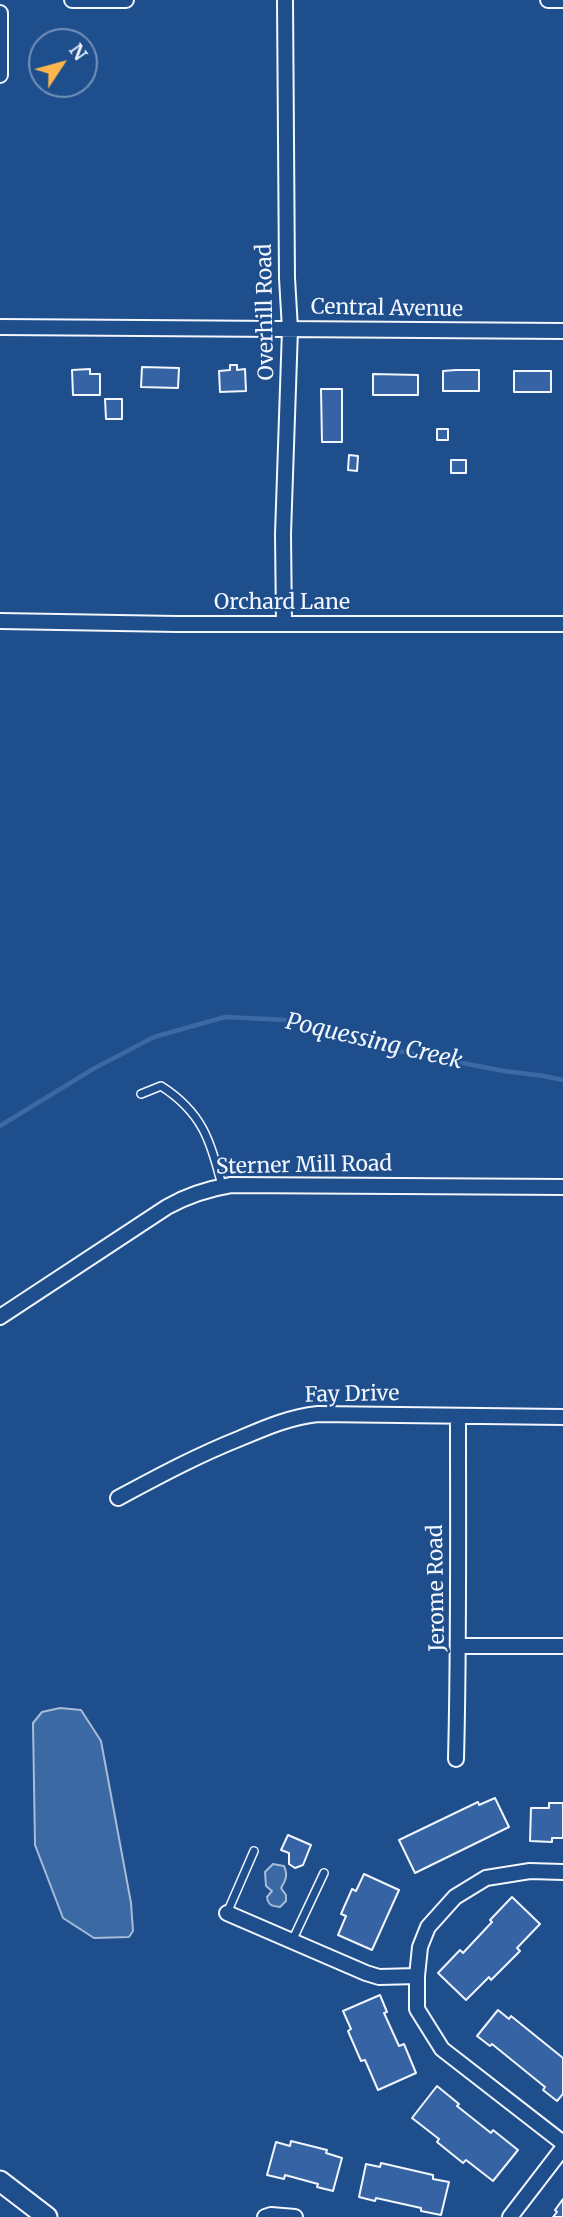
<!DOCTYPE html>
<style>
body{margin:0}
#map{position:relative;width:563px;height:2217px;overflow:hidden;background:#1f4e8c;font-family:Merriweather,serif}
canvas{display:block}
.north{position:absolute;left:28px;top:28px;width:70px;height:70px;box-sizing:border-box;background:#1f4e8c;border:2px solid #7391ba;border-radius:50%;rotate:54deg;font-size:19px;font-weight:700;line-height:28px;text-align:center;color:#f2f6ff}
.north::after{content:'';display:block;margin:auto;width:24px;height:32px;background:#ffb74d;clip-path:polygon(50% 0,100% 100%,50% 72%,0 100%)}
</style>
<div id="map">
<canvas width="563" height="2217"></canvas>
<div class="north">N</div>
</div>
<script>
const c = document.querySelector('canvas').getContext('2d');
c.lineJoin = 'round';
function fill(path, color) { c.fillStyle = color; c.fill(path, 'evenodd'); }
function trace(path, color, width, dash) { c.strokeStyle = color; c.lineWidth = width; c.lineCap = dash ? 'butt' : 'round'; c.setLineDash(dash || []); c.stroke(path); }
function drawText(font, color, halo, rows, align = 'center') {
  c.font = font + ' Merriweather,serif'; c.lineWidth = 5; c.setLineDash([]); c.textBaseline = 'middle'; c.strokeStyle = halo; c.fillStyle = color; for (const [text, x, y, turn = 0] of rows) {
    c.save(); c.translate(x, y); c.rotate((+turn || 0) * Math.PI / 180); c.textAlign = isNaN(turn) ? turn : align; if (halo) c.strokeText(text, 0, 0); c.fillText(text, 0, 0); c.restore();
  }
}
const water = new Path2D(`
 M60,1708L81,1710L101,1741L131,1903L133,1931L129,1937L94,1938L63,1918L35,1845L33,1723L42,1712Z
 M273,1864L284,1866C288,1875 286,1880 281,1888L286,1895V1901L280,1907C273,1906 268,1906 267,1897L272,1891L266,1886L265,1872Z`);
fill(water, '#3b69a3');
trace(water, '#a8bbd7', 2);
trace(new Path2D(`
 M0,1126L93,1069L154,1037L225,1017L286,1020L359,1038L389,1049L504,1071L544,1076L563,1080`), '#3b69a3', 4.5);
const building = new Path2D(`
 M230,365H237V370L245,369L246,391L220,392L219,371L230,370Z
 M142,367L179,368L178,388L141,387Z
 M90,369V374H100V395H73L72,370Z
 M456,370H479V391H443V371Z
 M514,371H551V392H514Z
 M373,374L418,375V395H373Z
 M321,389H342V442H322Z
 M105,399H122V419H106Z
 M437,429H448V440H437Z
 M349,455L358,456L357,471L348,470Z
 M451,460H466V473H451Z
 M495,1798L509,1827L415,1873L399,1840L478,1802L479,1805Z
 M549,1803H563V1838H552V1842L530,1841L531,1808H549Z
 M288,1835L311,1845L303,1865L295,1868L289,1864V1853L281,1850Z
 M364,1874L399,1890L372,1950L338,1935L346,1916L341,1914L352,1889L356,1891Z
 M512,1897L540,1924L517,1948L520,1951L491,1980L489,1977L466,2000L438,1973L460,1950L463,1953L492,1922L490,1920Z
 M380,1995L387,2012L384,2013L399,2046L404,2044L416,2073L378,2090L365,2060L361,2061L348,2031L351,2029L343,2011Z
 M498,2010L509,2019L511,2016L563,2058V2094L557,2101L543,2090L545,2087L492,2044L490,2046L477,2036Z
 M437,2086L459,2104L457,2106L491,2133L493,2130L518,2150L493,2181L466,2160L463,2163L437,2142L439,2139L412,2118Z
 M291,2141L327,2150L326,2153L342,2158L333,2191L317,2187L318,2184L285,2175L284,2179L267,2175L276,2142L290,2146Z
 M381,2163L433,2175V2179L449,2182L441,2215L421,2211V2208L376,2198L375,2201L359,2197L366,2164L380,2167Z
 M563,2199V2217H553L557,2212L555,2210Z`);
fill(building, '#3563a3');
trace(building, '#f2f6ff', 2);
const service = new Path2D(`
 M141,1094L161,1086C202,1112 211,1141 222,1186
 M227,1913L254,1851
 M292,1941L324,1873`);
const minor = new Path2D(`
 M72,0H126
 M548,0H563
 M0,13V75
 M0,327L563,331
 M0,621L177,624H563
 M284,624L283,534L290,329L287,278L285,0
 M0,1317L167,1207C188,1195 207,1189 231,1185L563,1187
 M118,1498C159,1476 198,1455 241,1438C267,1427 290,1417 318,1414L563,1417
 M459,1646H563
 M456,1759C459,1645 458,1531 458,1417
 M563,1872L530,1871L486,1878L455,1897L428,1927L420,1947L417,1976V2009L442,2049L563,2143
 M227,1913L366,1973L379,1977L417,1976
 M265,2217L271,2215L295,2217
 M510,2217L563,2148`);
const secondary = new Path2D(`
 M0,2181L47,2217`);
trace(service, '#f2f6ff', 10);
trace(minor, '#f2f6ff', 18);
trace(secondary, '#f2f6ff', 23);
trace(service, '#1f4e8c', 7);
trace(minor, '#1f4e8c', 14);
trace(secondary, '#1f4e8c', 19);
drawText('21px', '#f2f6ff', '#1f4e8c', [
 ["Central Avenue",387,309,1],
 ["Overhill Road",266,312,-91],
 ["Orchard Lane",282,603],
 ["Sterner Mill Road",304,1166,-1],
 ["Fay Drive",352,1395,-1],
 ["Jerome Road",437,1588,-91]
]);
drawText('italic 23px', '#f2f6ff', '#1f4e8c', [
 ["Poquessing Creek",374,1042,13]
]);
</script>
